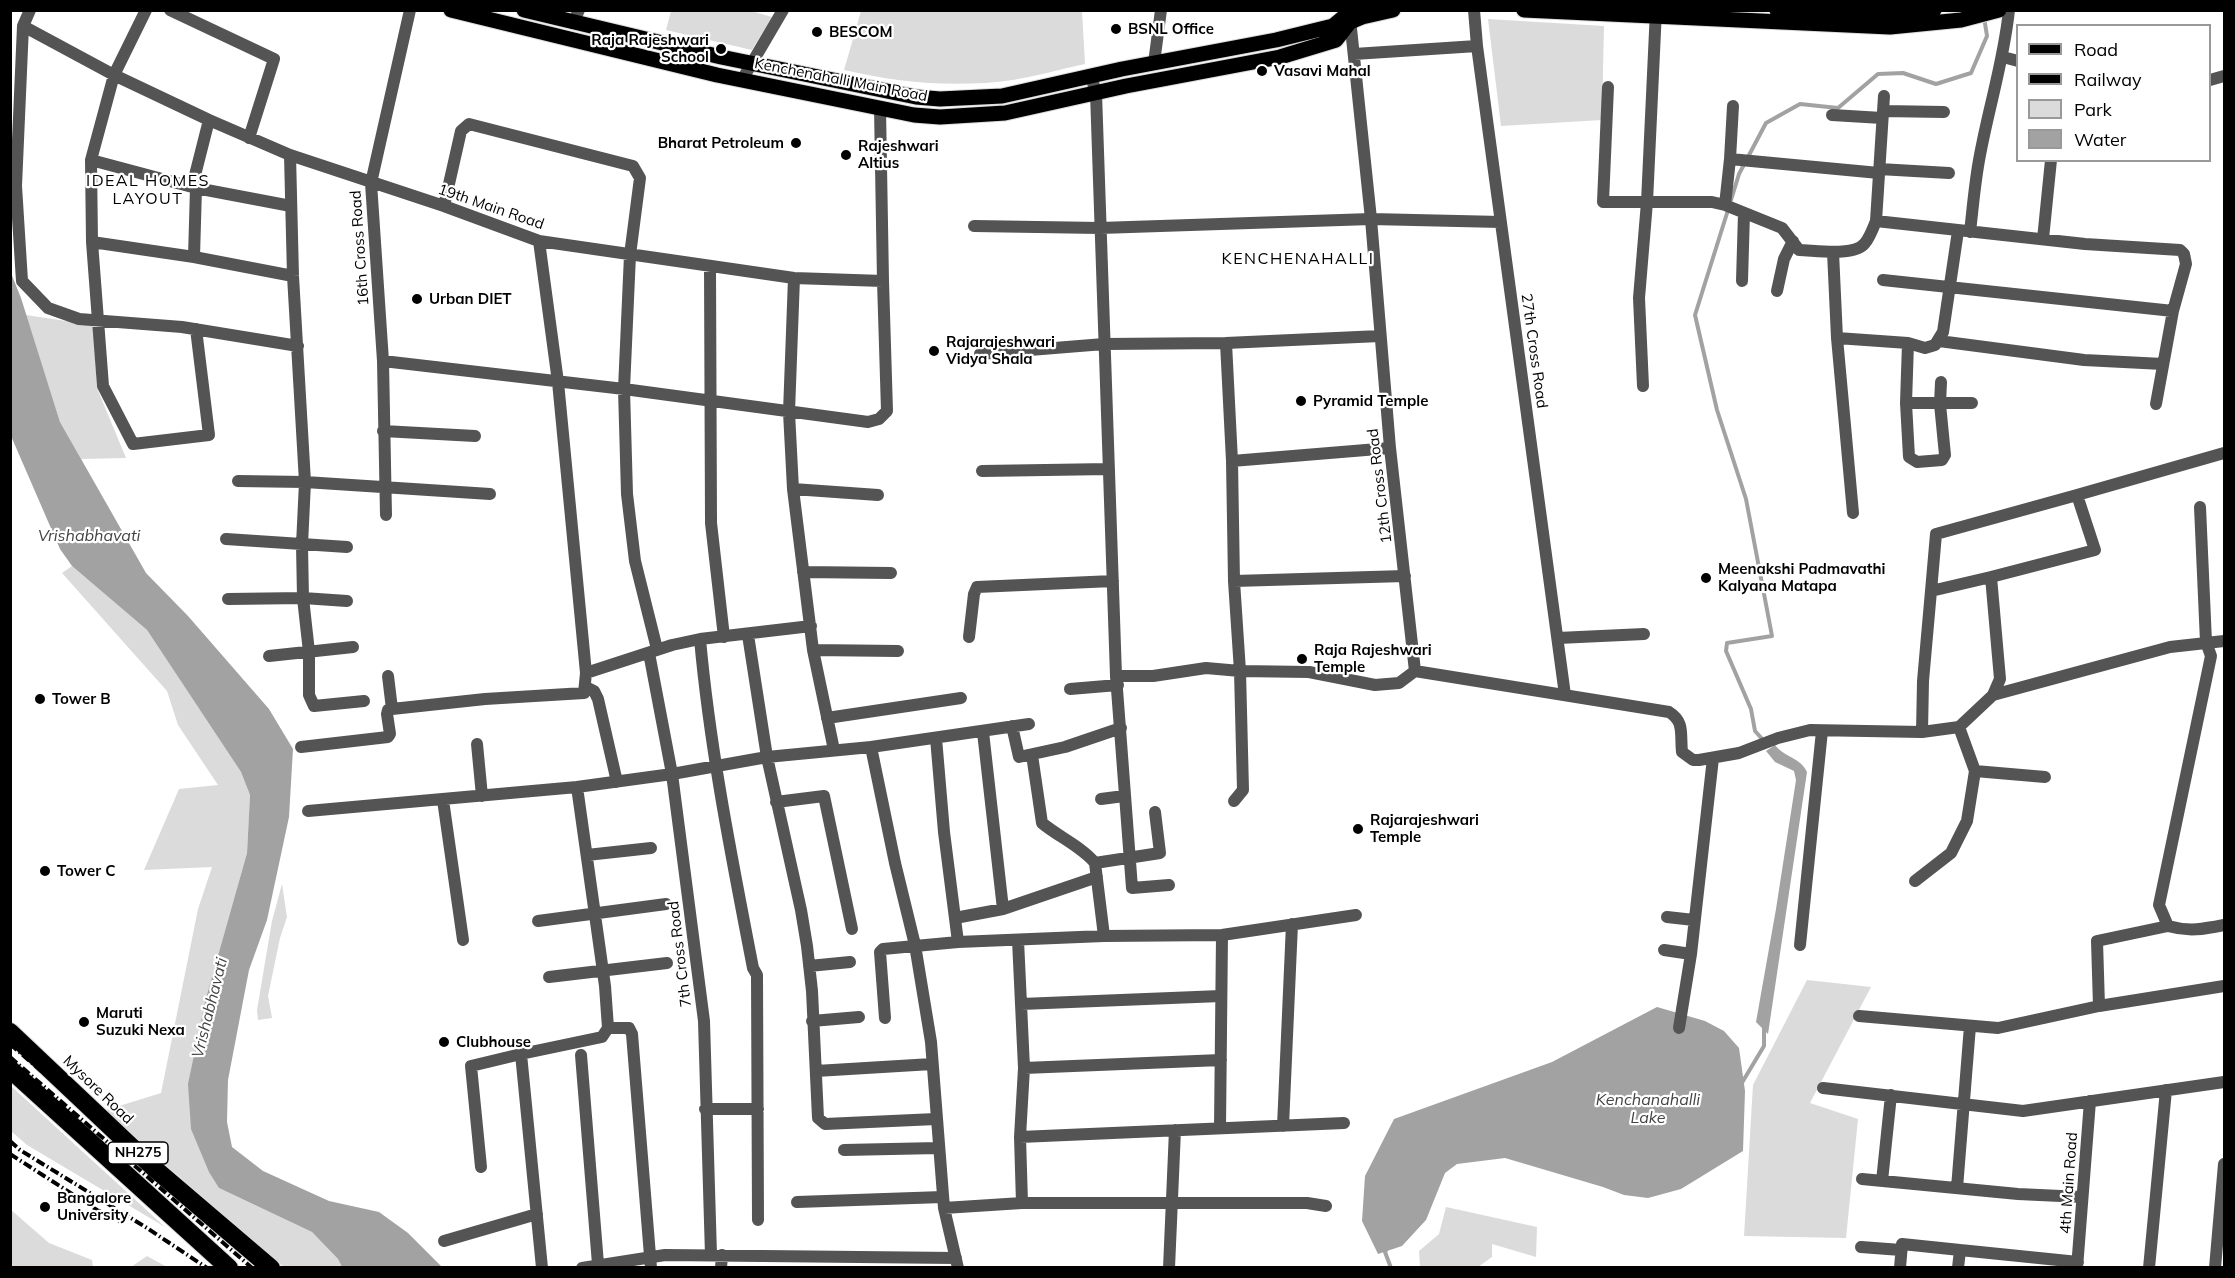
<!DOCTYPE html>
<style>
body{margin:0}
#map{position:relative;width:2235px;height:1278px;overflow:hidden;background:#fff;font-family:Mulish,sans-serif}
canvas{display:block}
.frame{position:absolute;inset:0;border:12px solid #000;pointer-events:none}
.legend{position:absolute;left:2016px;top:24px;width:195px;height:138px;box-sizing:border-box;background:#fff;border:2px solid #999;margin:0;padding:8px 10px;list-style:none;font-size:18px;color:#000}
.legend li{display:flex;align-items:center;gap:12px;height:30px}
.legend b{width:30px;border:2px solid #999}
</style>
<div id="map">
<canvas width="2235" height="1278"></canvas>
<div class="frame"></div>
<ul class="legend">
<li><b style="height:8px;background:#000"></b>Road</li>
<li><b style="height:8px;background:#000"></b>Railway</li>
<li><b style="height:16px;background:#dbdbdb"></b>Park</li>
<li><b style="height:16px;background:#a2a2a2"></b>Water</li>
</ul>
</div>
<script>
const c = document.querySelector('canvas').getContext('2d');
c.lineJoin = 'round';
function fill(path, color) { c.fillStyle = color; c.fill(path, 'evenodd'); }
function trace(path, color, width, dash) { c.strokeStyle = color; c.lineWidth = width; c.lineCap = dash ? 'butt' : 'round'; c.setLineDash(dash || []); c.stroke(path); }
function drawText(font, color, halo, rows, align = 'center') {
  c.font = font + ' Mulish,sans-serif'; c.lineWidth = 4.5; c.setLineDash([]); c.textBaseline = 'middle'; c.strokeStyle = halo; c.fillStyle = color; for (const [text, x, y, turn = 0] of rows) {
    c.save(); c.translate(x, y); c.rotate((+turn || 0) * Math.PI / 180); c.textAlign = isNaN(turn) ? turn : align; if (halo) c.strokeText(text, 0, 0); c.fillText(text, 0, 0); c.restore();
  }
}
fill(new Path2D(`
 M671,11H751L772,17L752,50L666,30Z
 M861,11H1082L1085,64C1061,69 1037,76 1013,80C956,88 899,83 844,70Z
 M1488,19L1604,26L1602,120L1501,126Z
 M26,315L93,325L97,388L126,458L81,459L60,422Z
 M72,566L147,630L241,772L250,795L247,853L206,998L219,1188L312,1232L338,1259L342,1267H284L103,1111L161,1093L198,909L212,867L144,870L179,789L218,785L178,725L167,691L62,573Z
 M282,884L287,917L280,938L268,996L272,1018L258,1020L257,1010L272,921Z
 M1807,980L1871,987L1810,1103L1858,1119L1846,1238L1744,1236L1753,1085Z
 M11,1086L165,1227L27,1145L11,1131Z
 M1446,1207L1537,1227L1536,1257L1492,1244V1257L1478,1267H1420L1419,1251L1439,1234Z
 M10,1209L49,1243L92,1260L93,1267H11Z
 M147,1256L167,1267H131Z`), '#dbdbdb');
fill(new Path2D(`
 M11,273L21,298L60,422L146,573L188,616L269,709L293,749L289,817L267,920L249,970L228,1080L227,1122L232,1147L263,1171L329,1201L379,1212L408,1233L442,1267H342L338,1259L312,1232L219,1188L209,1172L191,1129L188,1084L206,998L247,853L250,795L241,772L147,630L72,566L60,549L11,436Z
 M1775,745C1785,758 1800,757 1807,772L1768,1034L1756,1022L1776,909L1796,780L1794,771L1775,762L1766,751Z
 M1657,1007L1705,1021L1724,1031L1739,1048L1745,1091L1743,1151L1681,1189L1648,1198L1624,1195L1603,1187L1505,1158L1457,1164L1445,1173L1426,1220L1402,1246L1378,1254L1362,1221L1365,1176L1394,1119L1552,1062Z`), '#a2a2a2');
trace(new Path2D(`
 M1731,200L1739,174L1766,123L1800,104L1838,108L1878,74L1903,73L1936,84L1971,73L1987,36L1984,17
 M1728,210L1695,315L1717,410L1746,499L1772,636L1727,643L1726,651L1751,709L1755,731L1764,741
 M1740,1086L1764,1046V1025
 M1387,1248L1385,1252L1391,1268`), '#a2a2a2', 4);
const major = new Path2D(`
 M451,10L717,75L914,115L940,117L1005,113L1126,86L1280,57L1336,40L1350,22L1362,17L1393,10
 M524,10L721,57L916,97L940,99L1002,96L1122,69L1276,40L1333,26L1351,11
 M1524,10L1890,27L1961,20L1999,10
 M1777,10L1890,15L1934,10`);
const highway = new Path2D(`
 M10,1032L155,1169L271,1268
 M10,1069L229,1268`);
trace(major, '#dbdbdb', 17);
trace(highway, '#dbdbdb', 20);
trace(new Path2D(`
 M30,10L23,26L16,186L22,281L48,308L79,319L182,327L298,346
 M146,10L114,75L91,160L92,242L103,386L133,444L209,435L196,329
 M170,10L274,59L249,138
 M1474,10L1477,46L1565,695
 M1350,19L1371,219L1390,448L1415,671
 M573,23L579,10
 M23,26L114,75L209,120L290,155L444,206L539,241L794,278L883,281
 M1354,54L1477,46
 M2003,57L2018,61
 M1154,63L1161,10
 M1091,76L1096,93L1116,676L1132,888L1169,885
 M742,80L783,10
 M2210,80L2224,76
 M1608,87L1603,202H1712L1725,205L1782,228L1799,250C1814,250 1855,257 1865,243C1870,237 1873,228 1876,221L2085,244L2180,250L2184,254L2186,264L2173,311L2156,404
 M1883,111L1944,112
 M1832,115L1882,118
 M290,155L293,276L305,482L302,545L303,598L309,652V695L314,706L364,701
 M1730,159L1733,106
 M91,160L196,188L291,206
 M1879,169L1949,173
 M192,187L209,120
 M1725,205L1730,159L1879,173
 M444,206L461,131L469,124L633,166L640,178L630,255L624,389L627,494L635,561L657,649
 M1876,221L1884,96
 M974,226L1100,228L1371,219L1501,222
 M1970,232C1973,206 1975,180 1980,155C1989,106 2004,60 2009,10
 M2043,239L2051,160
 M92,242L194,257L293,276
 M1833,252L1837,338L1853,513
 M194,257L196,188
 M710,267L711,523L724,637
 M794,278L789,412L793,489L813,650L834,750
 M1883,280L2173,311
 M1742,281L1744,213
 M1777,291L1784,259L1793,241
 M1837,338L1908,343L1925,348L1935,345L1943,332L1958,231
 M1939,341L2084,360L2163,364
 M1908,343L1906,403L1909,457L1917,462L1942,460L1945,455L1940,404L1941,382
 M980,354L1104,344L1226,343
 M383,361L624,389L868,422L879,419L887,411L883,281L880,108
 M1643,386L1639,298L1647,202L1656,10
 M1906,403H1972
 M383,431L475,436
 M1232,461L1390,448
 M982,471L1109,469
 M238,481L305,482L490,494
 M793,489L878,495
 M2200,507L2206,642L2211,656L2159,905L2168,926C2189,932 2204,929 2224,925
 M386,515L383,361L371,183L410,10
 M226,539L347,547
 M803,572L891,573
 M1991,577L1931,591L1936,534L2077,495
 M1234,581L1405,576
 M228,599L303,598L347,601
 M748,635L767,757L801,910L807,946L812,991L818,1118L825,1124L936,1119
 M969,637L974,594L977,587L1113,581
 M1558,638L1644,634
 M700,639C710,750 732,859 753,968L757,975L758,1220
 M813,650L898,651
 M649,653L672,774L704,1021L711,1255
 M269,656L353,647
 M586,673L672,645L700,639L811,626
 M388,676L392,709
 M1116,676H1153L1206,668L1240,671L1309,672L1375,685L1399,683L1415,671L1669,712C1685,722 1680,734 1682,752L1693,760H1699L1739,753L1778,738L1810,730L1922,732L1959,727L1993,695L2170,647L2224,641
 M1070,689L1118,685
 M584,693L588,688L594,691L598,699L617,782
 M1993,695L2000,679L1991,577L2095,550L2077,495L2224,453
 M827,718L961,698
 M1012,726L1019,757L1065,747L1121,728
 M983,732L1003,909L1097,877
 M1922,732L1923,681L1931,591
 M936,738L944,832L958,942
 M477,744L482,796
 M301,747L388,737L390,734L387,714L388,710L392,709L485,699L584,693L586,673L558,382L539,241
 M871,747L895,863L915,945L931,1042L944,1208L958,1268
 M1032,755L1042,823C1059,837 1082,847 1095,863
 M1975,771L2045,777
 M1101,799L1124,796
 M443,800L463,940
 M1234,801L1243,790L1240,671L1234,581L1232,461L1226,343L1380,336
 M776,802L824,796L852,929
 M308,811L577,787L672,774L767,757L871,747L1029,724
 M587,855L651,848
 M1915,881L1951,853L1967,821L1975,771L1959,727
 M1667,917L1694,920
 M955,918L1003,909
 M538,921L666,904
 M1104,936L1095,863L1160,853L1155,812
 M1018,940L1024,1068L1020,1137L1344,1123
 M1800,945L1822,731
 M1664,950L1691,954
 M809,966L850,962
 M549,977L667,963
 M1021,1004L1221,996
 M2099,1006L2097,941L2168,926
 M1859,1016L1998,1028L2099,1006L2224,986
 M885,1018L880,952L883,949L958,942L1104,936L1222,935L1356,915
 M812,1021L859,1017
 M608,1028H629L632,1034L651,1268
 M1679,1028L1691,954L1713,758
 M581,1055L598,1264
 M1024,1068L1221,1060
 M816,1071L932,1064
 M1823,1088L2023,1111L2224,1082
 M705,1109H758
 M1283,1126L1292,924
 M1220,1128L1222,935
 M1020,1137L1022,1203
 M844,1150L938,1148
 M481,1167L471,1066L521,1054
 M1862,1179L2018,1194L2082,1197
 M1882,1181L1891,1095
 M1957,1188L1970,1026
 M797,1202L943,1197
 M944,1208L1022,1203H1307L1326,1206
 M444,1241L537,1214
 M1861,1247L1901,1250
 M542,1268L521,1054L602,1037L608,1028L605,986L577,787
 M582,1268L665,1255L956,1258
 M721,1268L722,1255
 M1169,1268L1175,1130
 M1900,1268L1902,1244L1960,1250
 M1958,1268L1960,1250L2078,1262
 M2077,1268L2090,1101
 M2149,1268L2166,1090
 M2215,1268L2224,1164`), '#545454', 12);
trace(major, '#000', 15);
trace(highway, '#000', 18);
trace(new Path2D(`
 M10,1044L270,1268
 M10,1057L252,1268
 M10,1141L20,1150L147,1228L207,1268
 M10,1154L97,1210L123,1223`), '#000', 4, [9, 3, 1.5, 3]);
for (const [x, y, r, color] of [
 [1116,29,6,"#000"],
 [817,32,6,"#000"],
 [721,49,6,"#000"],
 [1262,71,6,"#000"],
 [796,143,6,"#000"],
 [846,155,6,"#000"],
 [417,299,6,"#000"],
 [934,351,6,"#000"],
 [1301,401,6,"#000"],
 [1706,578,6,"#000"],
 [1302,659,6,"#000"],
 [40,699,6,"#000"],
 [1358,829,6,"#000"],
 [45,871,6,"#000"],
 [84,1022,6,"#000"],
 [444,1042,6,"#000"],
 [45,1207,6,"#000"]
]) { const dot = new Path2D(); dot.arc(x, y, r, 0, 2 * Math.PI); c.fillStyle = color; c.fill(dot); trace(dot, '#fff', 2); }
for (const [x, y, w] of [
 [138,1153,60]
]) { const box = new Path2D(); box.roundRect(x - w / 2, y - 11, w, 22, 4.5); c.fillStyle = '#fff'; c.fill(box); trace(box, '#000', 1.5); }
drawText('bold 14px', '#000', null, [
 ["NH275",138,1153]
]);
drawText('bold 15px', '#000', '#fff', [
 ["BSNL Office",1128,29],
 ["BESCOM",829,32],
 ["Raja Rajeshwari",709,40,"right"],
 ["School",709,57,"right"],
 ["Vasavi Mahal",1274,71],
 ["Bharat Petroleum",784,143,"right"],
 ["Rajeshwari",858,146],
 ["Altius",858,163],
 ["Urban DIET",429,299],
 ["Rajarajeshwari",946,342],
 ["Vidya Shala",946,359],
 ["Pyramid Temple",1313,401],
 ["Meenakshi Padmavathi",1718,569],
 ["Kalyana Matapa",1718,586],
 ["Raja Rajeshwari",1314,650],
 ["Temple",1314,667],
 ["Tower B",52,699],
 ["Rajarajeshwari",1370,820],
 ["Temple",1370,837],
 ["Tower C",57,871],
 ["Maruti",96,1013],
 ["Suzuki Nexa",96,1030],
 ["Clubhouse",456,1042],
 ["Bangalore",57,1198],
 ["University",57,1215]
], 'left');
drawText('15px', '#000', '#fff', [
 ["Kenchenahalli Main Road",841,80,11],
 ["19th Main Road",491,207,19],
 ["16th Cross Road",360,248,-94],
 ["27th Cross Road",1534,351,82],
 ["12th Cross Road",1380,486,-97],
 ["7th Cross Road",680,954,-97],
 ["Mysore Road",98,1090,44],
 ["4th Main Road",2069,1183,-86]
]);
c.letterSpacing = '1.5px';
drawText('16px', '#000', '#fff', [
 ["IDEAL HOMES",148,181],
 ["LAYOUT",148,199],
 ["KENCHENAHALLI",1298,259]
]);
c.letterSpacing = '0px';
drawText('italic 16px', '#434343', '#fff', [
 ["Vrishabhavati",89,536],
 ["Vrishabhavati",210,1008,-76],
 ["Kenchanahalli",1648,1100],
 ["Lake",1648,1118]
]);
</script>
